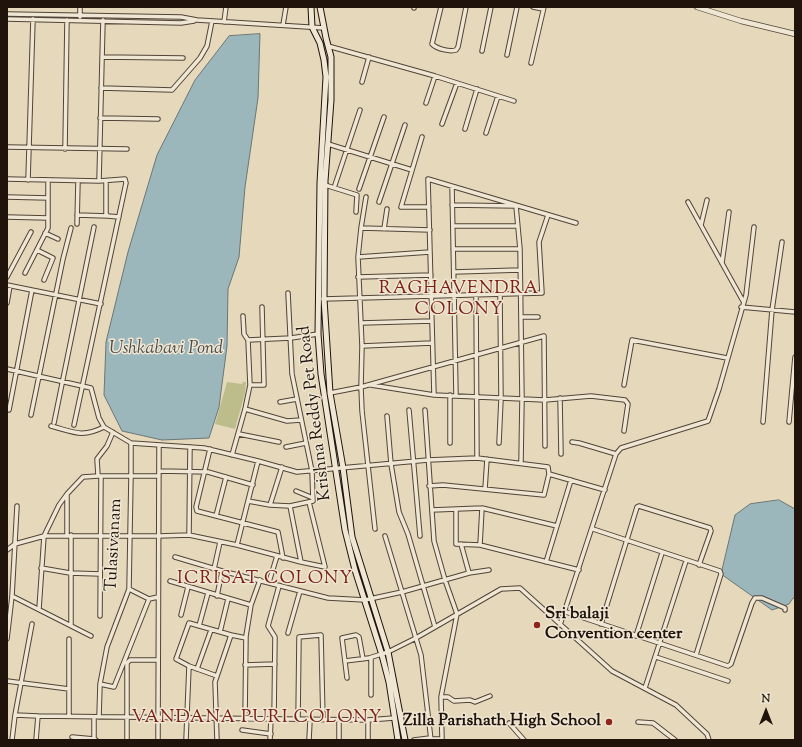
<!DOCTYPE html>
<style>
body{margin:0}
#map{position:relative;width:802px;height:747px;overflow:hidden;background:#e6d9bb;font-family:"Sorts Mill Goudy",serif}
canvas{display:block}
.frame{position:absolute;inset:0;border:8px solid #1f130c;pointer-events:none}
.north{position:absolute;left:746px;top:691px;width:40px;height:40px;-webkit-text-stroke:3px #efe6d3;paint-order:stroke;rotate:0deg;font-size:11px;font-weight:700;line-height:16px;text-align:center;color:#1f130c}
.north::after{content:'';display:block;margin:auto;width:14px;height:18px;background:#1f130c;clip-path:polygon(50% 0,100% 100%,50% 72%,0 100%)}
</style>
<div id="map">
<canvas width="802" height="747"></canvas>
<div class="frame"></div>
<div class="north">N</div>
</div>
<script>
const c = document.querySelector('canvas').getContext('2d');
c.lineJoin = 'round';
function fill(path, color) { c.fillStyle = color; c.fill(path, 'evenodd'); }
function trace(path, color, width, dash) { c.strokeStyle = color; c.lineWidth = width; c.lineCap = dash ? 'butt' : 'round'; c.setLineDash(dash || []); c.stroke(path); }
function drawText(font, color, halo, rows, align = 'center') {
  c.font = font + ' "Sorts Mill Goudy",serif'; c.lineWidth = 3; c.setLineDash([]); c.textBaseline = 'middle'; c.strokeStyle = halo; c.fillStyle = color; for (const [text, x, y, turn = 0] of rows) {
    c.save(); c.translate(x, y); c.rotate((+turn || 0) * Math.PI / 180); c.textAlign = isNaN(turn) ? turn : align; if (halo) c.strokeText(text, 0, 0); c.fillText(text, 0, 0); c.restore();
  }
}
fill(new Path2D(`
 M227,382L242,384L243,382H246L245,393L235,429L215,424Z`), '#bdbd8b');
const water = new Path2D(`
 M260,34L258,98L245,187L239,257L228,289L227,346L219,407L209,438L162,440L122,431L104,395L106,342L128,252L157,155L195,80L229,36Z
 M779,500L795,509V598H793L789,604L772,610L721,574L735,515L750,504Z`);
fill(water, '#9cb7bc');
trace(water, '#6a7576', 1);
const minor = new Path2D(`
 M441,7L432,44C437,49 450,52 456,50L458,47L466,7
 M533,7L543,9
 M414,8V7
 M7,14L181,17L197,20L324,28
 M80,17V7
 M7,19L181,23L194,21
 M224,22L226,7
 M283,25L286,7
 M328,46L435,76L514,101
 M482,51L491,7
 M507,55L517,7
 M102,57L183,58
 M531,63L544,7
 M362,82L369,57
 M101,88L172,90L200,58L207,46L212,21
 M426,103L435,76
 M100,118L158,119
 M442,124L457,83
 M465,129L477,89
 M486,133L498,96
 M422,137L401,207H429
 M328,144L412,170
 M7,147L127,149
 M65,149L67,20
 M7,179L99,181L125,179L126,183L74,425
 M28,180L33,19
 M99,181L103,20
 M106,181V214L108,216L119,217
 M325,185L357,195L356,212
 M335,185L360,110
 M452,186L456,395
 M359,189L384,117
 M7,197L48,198
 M366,197L361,228L358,257L362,346L361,387L362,411L375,529
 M379,202L405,125
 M688,202L743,301
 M452,205L516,206L520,249L522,399L521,463
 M77,215L108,216
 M7,217L48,218
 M77,224L78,181
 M701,225L707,200
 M453,226H517
 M361,228L430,230
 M384,229L387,209
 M45,233L58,239
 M453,249H520
 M37,250L53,258L44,280
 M358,257L430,252
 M722,263L729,212
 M454,272L520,270
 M25,273L48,228V180
 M7,277L31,232
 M358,277L431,275
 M7,285L101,304
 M476,295L477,458
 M323,299L542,293L539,242L548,215
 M7,303L10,286
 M741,307L795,312
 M521,317H538
 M361,323L432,321
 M248,340L291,338L318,334
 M362,346L432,343
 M7,369L91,388L99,418L104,427L131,443L204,448L258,461L297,472L428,460L477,458L548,467L549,474L605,490
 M250,385H264L262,307
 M371,385L434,395L545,400L591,396L625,400L628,404L624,431
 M624,385L632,340L727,358
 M330,393L361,387L544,336L545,446
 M434,395L428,179L576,223
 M450,395V443
 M560,398L561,454
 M280,402L297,399
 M245,409L287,421L301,420
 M9,410L32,290
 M409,410L420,536
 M425,410L434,541L445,580L457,614L441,697L442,739H431
 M31,415L63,259L71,228
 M387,416L391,464L399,512L408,534L435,627
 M763,422L772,310L782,242
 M789,422L795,357
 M54,423L94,227
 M51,426C74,432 82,438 104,427
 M239,434L279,442
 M572,442L579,443L616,454
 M499,443L501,399L500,294
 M286,447L306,443
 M210,449L196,507L197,511L278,532L283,558
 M232,455L245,409L250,385L248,340L244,334L243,316
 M159,471L208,472L253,485
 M98,476H159
 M429,486L443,485L544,495L549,474
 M485,489L487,459
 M296,491L313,498
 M67,495V535
 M248,501L270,505L290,506L313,501L312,471L292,374L288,293
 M270,505L282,467
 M290,506L301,562
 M432,510L482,508L557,526
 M456,510V544L480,545L579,570
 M216,516L226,477
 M593,529L720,571L721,574L696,655
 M71,535V626
 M189,535L190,447
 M385,536L421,655L431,740
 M461,544L469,573
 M237,545L258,461
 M480,545L482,508
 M7,550L15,544L44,536H159L189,535L237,545L301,562L325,567L309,502
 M175,557L222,571L328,598L365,600L402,592L469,573L489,570
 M546,562L571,480
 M41,568L70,573L100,574
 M214,569L220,542
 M170,581L251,605
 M269,582L277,556
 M129,589L149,599L158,597
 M12,596L91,636
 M217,596L222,571
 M39,609L44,536L59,505L67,494L83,477L98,476L97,459L107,446L113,432
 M566,612L728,666L731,664L752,603L755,598H762L785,608V610
 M181,615L188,587
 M100,616L101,476
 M601,624L637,507L639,506L710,528L711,531L699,565
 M560,625L616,454L621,448L708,421L719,389L746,295L754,227
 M199,626L208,593
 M220,632L228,599
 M288,633L300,591
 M636,636L662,553
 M7,639L12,596L17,506
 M69,639V716
 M656,657L728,681
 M345,661L369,658L388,652L416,638L501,589L520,588L612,671L676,705L707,734L709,740
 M245,665L275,664
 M197,669L211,630
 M217,676L189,666L176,659L189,623L231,635
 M347,678L342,638L356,635L359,637L363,659
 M7,681L69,689
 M100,684L114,687L149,599
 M645,688L686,561
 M371,695V658
 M441,697H448L454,701L470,700L475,702L490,696
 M15,715L32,624
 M99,717L100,684L107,647L129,589L131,476V443
 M245,719L246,636L251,605L260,580
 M274,719L275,637L268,626L279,586
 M298,720L299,637L321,635L323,720
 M638,722L653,723L675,740
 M509,723L524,740
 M242,730L271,734
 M72,737L94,739L96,740
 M94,739V717
 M12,740L15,715L38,716L368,720L394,718
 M36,740L38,716
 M127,740V663L130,660H158
 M158,740L159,446
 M186,740L189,666
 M217,740L215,682L231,635L246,638
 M270,740L271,719
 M309,740L310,720
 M339,740V720
 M368,740V720
 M414,740L430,738`);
const tertiary = new Path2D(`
 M697,7L741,21L795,34`);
const secondary = new Path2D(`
 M311,7L312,27L320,43L324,60L326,77L320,183L318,334L321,374L345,530L355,570L382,655L389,682L398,740
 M320,7L326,38L331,57V100L325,181L324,299L330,393L343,468L352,537L388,652L405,740`);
trace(minor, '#514438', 5.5);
trace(tertiary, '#514438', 6);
trace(secondary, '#1f130c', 7);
trace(minor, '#efe6d3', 3.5);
trace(tertiary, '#efe6d3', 4.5);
trace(secondary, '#efe6d3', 5);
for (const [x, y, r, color] of [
 [537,625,4,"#8f2418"],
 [609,722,4,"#8f2418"]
]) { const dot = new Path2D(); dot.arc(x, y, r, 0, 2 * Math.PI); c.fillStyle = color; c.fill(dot); trace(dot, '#efe6d3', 1.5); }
drawText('17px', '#1f130c', '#efe6d3', [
 ["Krishna Reddy Pet Road",316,413,-97],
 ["Tulasivanam",115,545,-87]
]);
drawText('bold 17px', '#1f130c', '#efe6d3', [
 ["Sri balaji",545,615],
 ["Convention center",545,635],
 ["Zilla Parishath High School",601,722,"right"]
], 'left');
c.letterSpacing = '1px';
drawText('18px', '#7a1f14', '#efe6d3', [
 ["RAGHAVENDRA",459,290],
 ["COLONY",459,311],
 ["ICRISAT COLONY",265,580],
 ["VANDANA PURI COLONY",257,719]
]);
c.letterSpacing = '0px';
drawText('italic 18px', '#4b4c4a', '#efe6d3', [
 ["Ushkabavi Pond",166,350]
]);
</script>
